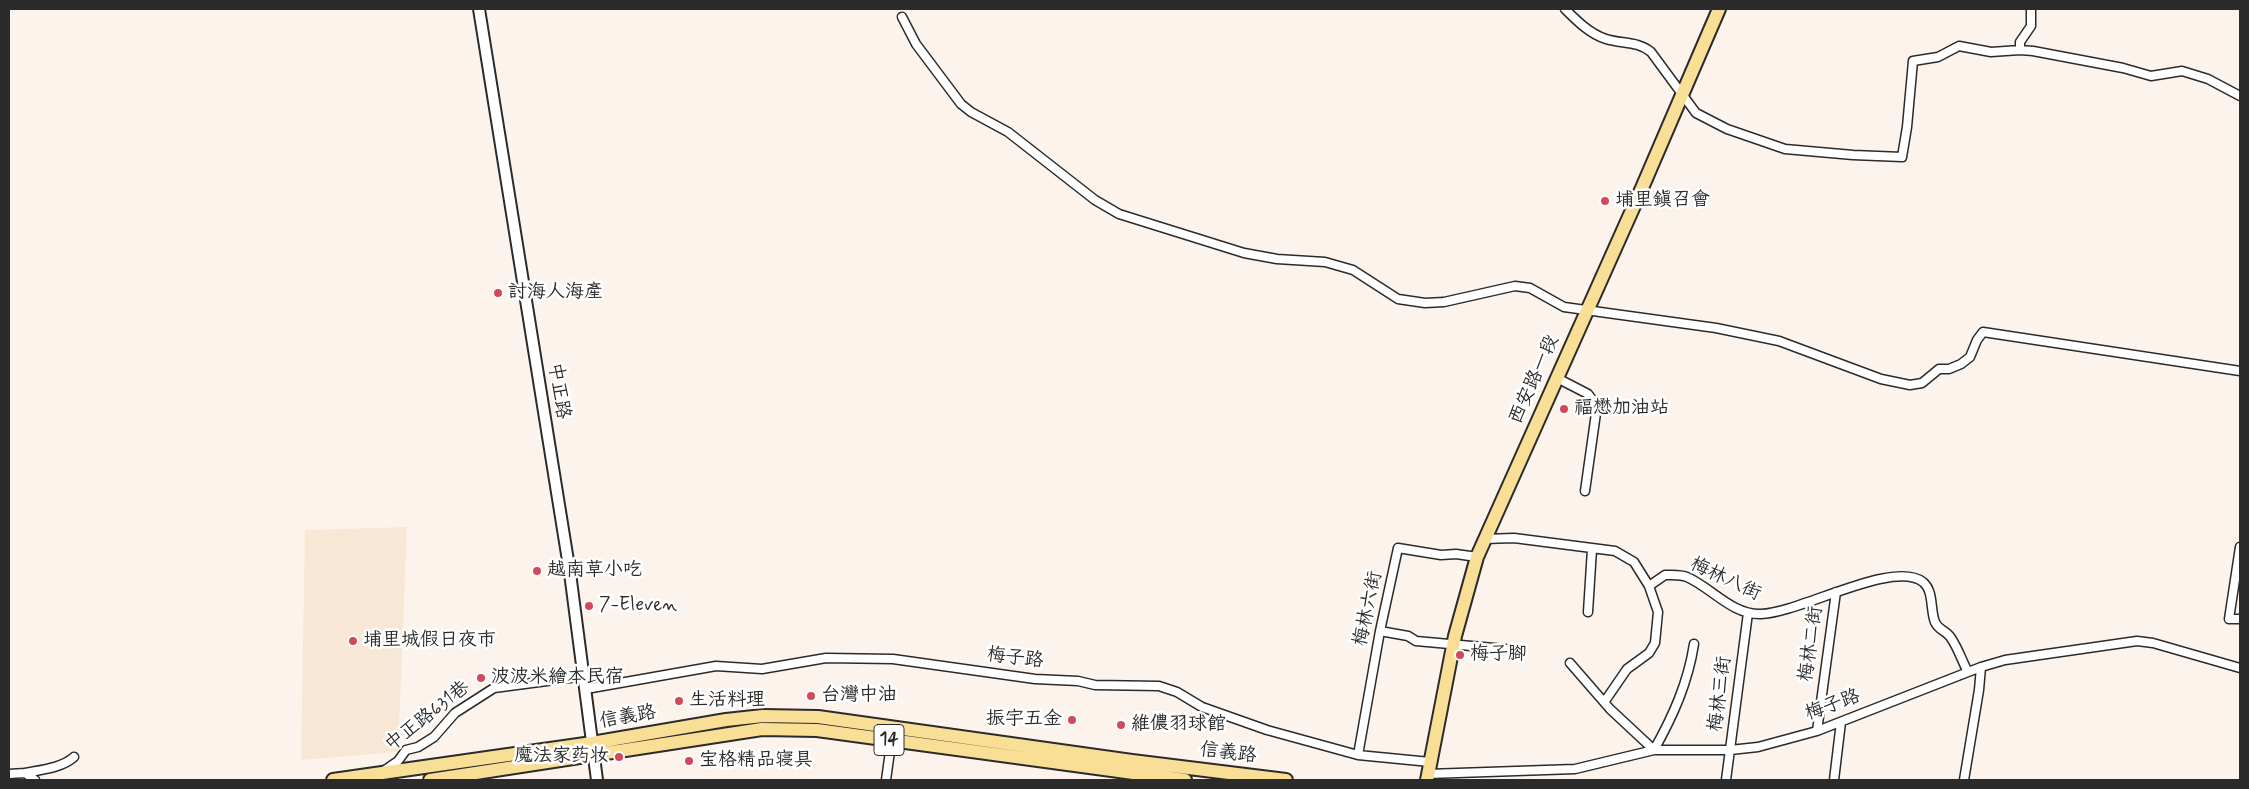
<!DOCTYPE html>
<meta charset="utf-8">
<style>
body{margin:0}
#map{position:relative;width:2249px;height:789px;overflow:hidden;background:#fcf4ec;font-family:Mynerve,sans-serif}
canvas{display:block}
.frame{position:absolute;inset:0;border:10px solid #2b2b2b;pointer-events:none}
</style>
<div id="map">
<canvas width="2249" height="789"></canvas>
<div class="frame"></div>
</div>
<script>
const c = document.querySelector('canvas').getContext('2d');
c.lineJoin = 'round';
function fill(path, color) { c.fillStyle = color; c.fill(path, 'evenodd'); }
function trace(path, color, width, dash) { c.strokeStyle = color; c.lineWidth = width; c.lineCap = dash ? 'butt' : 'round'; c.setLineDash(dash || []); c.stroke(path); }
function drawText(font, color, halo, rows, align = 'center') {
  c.font = font + ' Mynerve,"LXGW WenKai TC",sans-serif'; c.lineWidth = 5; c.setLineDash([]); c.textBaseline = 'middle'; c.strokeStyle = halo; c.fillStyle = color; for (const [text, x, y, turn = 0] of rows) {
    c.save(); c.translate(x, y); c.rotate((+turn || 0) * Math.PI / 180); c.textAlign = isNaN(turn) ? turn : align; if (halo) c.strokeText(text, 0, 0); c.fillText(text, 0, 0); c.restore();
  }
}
fill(new Path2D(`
 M407,527L398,752L301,760L305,530Z`), '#f8e7d5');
const minor = new Path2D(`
 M1565,9C1577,21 1590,34 1606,39C1622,44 1638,41 1651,52L1696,113L1727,129L1785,149L1853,155L1902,157L1907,127L1913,61L1938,57L1959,46L1991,52L2020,50L2033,51L2123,68L2151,76L2182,71L2208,79L2240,96
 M902,17L916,44L961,104L971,112L1008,132L1095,200L1119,214L1244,253L1277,259L1325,262L1353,270L1398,299L1425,303L1444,302L1515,286L1530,288L1564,307L1716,328L1779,341L1881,379L1910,385L1922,383L1939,369H1949L1961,364L1970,357L1977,340L1983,332L2240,371
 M2020,50V42L2031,26V9
 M1557,378L1588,394L1597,406L1585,491
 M1484,539L1514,538L1615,551L1634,562L1649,586L1665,575C1672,575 1680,574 1687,577C1712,588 1732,615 1761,614C1800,613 1893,559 1923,582C1934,591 1930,610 1935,622C1938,630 1947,631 1951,638C1958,648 1962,661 1968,672
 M2240,547L2229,619H2240
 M1588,612L1592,549
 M1380,631L1408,636L1416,641L1516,650
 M1570,663L1610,709L1654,750C1673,716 1688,683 1694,644
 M586,689L716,666L762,669L826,658L893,659L1035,679L1078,681L1095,685L1159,686L1177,692L1202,707L1267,730L1358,755L1430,762
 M1605,701L1627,669L1649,653L1655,643L1658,612L1649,586
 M1817,731L1836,592
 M1358,755L1380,631L1398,548L1441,555L1456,554L1477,557
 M385,770L398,761L406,750L418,747L434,737L455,713L494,688L585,676
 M25,773C40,770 62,768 74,757
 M9,774L25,773L35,780
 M1428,774L1575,769L1654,750H1730L1758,747L1817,731L1981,667L2005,660L2137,641L2153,643L2240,668
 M886,780L892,737
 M1726,780L1748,613
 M1834,780L1841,722
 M1964,780L1979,690L1981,667`);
const tertiary = new Path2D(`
 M479,9L570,573L597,780`);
const primary = new Path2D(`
 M333,780L592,743L726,720L763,716L818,717L1132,761L1286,780
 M430,780L762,729L817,730L1185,780
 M1427,780L1455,636L1477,557L1642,188L1719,9`);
trace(minor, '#2b2b2b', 11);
trace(tertiary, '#2b2b2b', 14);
trace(primary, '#2b2b2b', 16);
trace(minor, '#fff', 8);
trace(tertiary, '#fff', 10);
trace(primary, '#f9df96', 12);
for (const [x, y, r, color] of [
 [1605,201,5,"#d1495b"],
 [498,293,5,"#d1495b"],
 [1564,409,5,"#d1495b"],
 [537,571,5,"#d1495b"],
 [589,606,5,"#d1495b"],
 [353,641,5,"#d1495b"],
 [1460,655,5,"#d1495b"],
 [481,678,5,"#d1495b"],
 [811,696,5,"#d1495b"],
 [679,701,5,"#d1495b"],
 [1072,720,5,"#d1495b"],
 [1121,725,5,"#d1495b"],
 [619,757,5,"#d1495b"],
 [689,761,5,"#d1495b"]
]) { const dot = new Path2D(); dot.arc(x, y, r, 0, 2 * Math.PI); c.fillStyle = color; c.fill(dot); trace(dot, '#fff', 2); }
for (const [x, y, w] of [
 [889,740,30]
]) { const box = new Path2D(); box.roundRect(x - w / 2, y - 15.5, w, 31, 4); c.fillStyle = '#fff'; c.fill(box); trace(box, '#2b2b2b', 1); }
drawText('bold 18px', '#2b2b2b', null, [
 ["14",889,740]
]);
drawText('19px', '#2b2b2b', '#fff', [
 ["埔里鎮召會",1615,201],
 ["討海人海產",508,293],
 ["福懋加油站",1574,409],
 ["越南草小吃",547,571],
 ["7-Eleven",599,606],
 ["埔里城假日夜市",363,641],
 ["梅子腳",1470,655],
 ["波波米繪本民宿",491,678],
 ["台灣中油",821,696],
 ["生活料理",689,701],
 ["振宇五金",1062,720,"right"],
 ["維儂羽球館",1131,725],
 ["魔法家药妆",609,757,"right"],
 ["宝格精品寝具",699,761]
], 'left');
drawText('19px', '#2b2b2b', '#fff', [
 ["西安路一段",1535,380,-66],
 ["中正路",558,391,81],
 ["梅林八街",1725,580,25],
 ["梅林六街",1369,609,-78],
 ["梅林二街",1812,644,-82],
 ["梅子路",1015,659,7],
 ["梅林三街",1721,694,-83],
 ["梅子路",1833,706,-20],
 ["中正路631巷",428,717,-38],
 ["信義路",628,718,-10],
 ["信義路",1228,754,7]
]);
</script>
